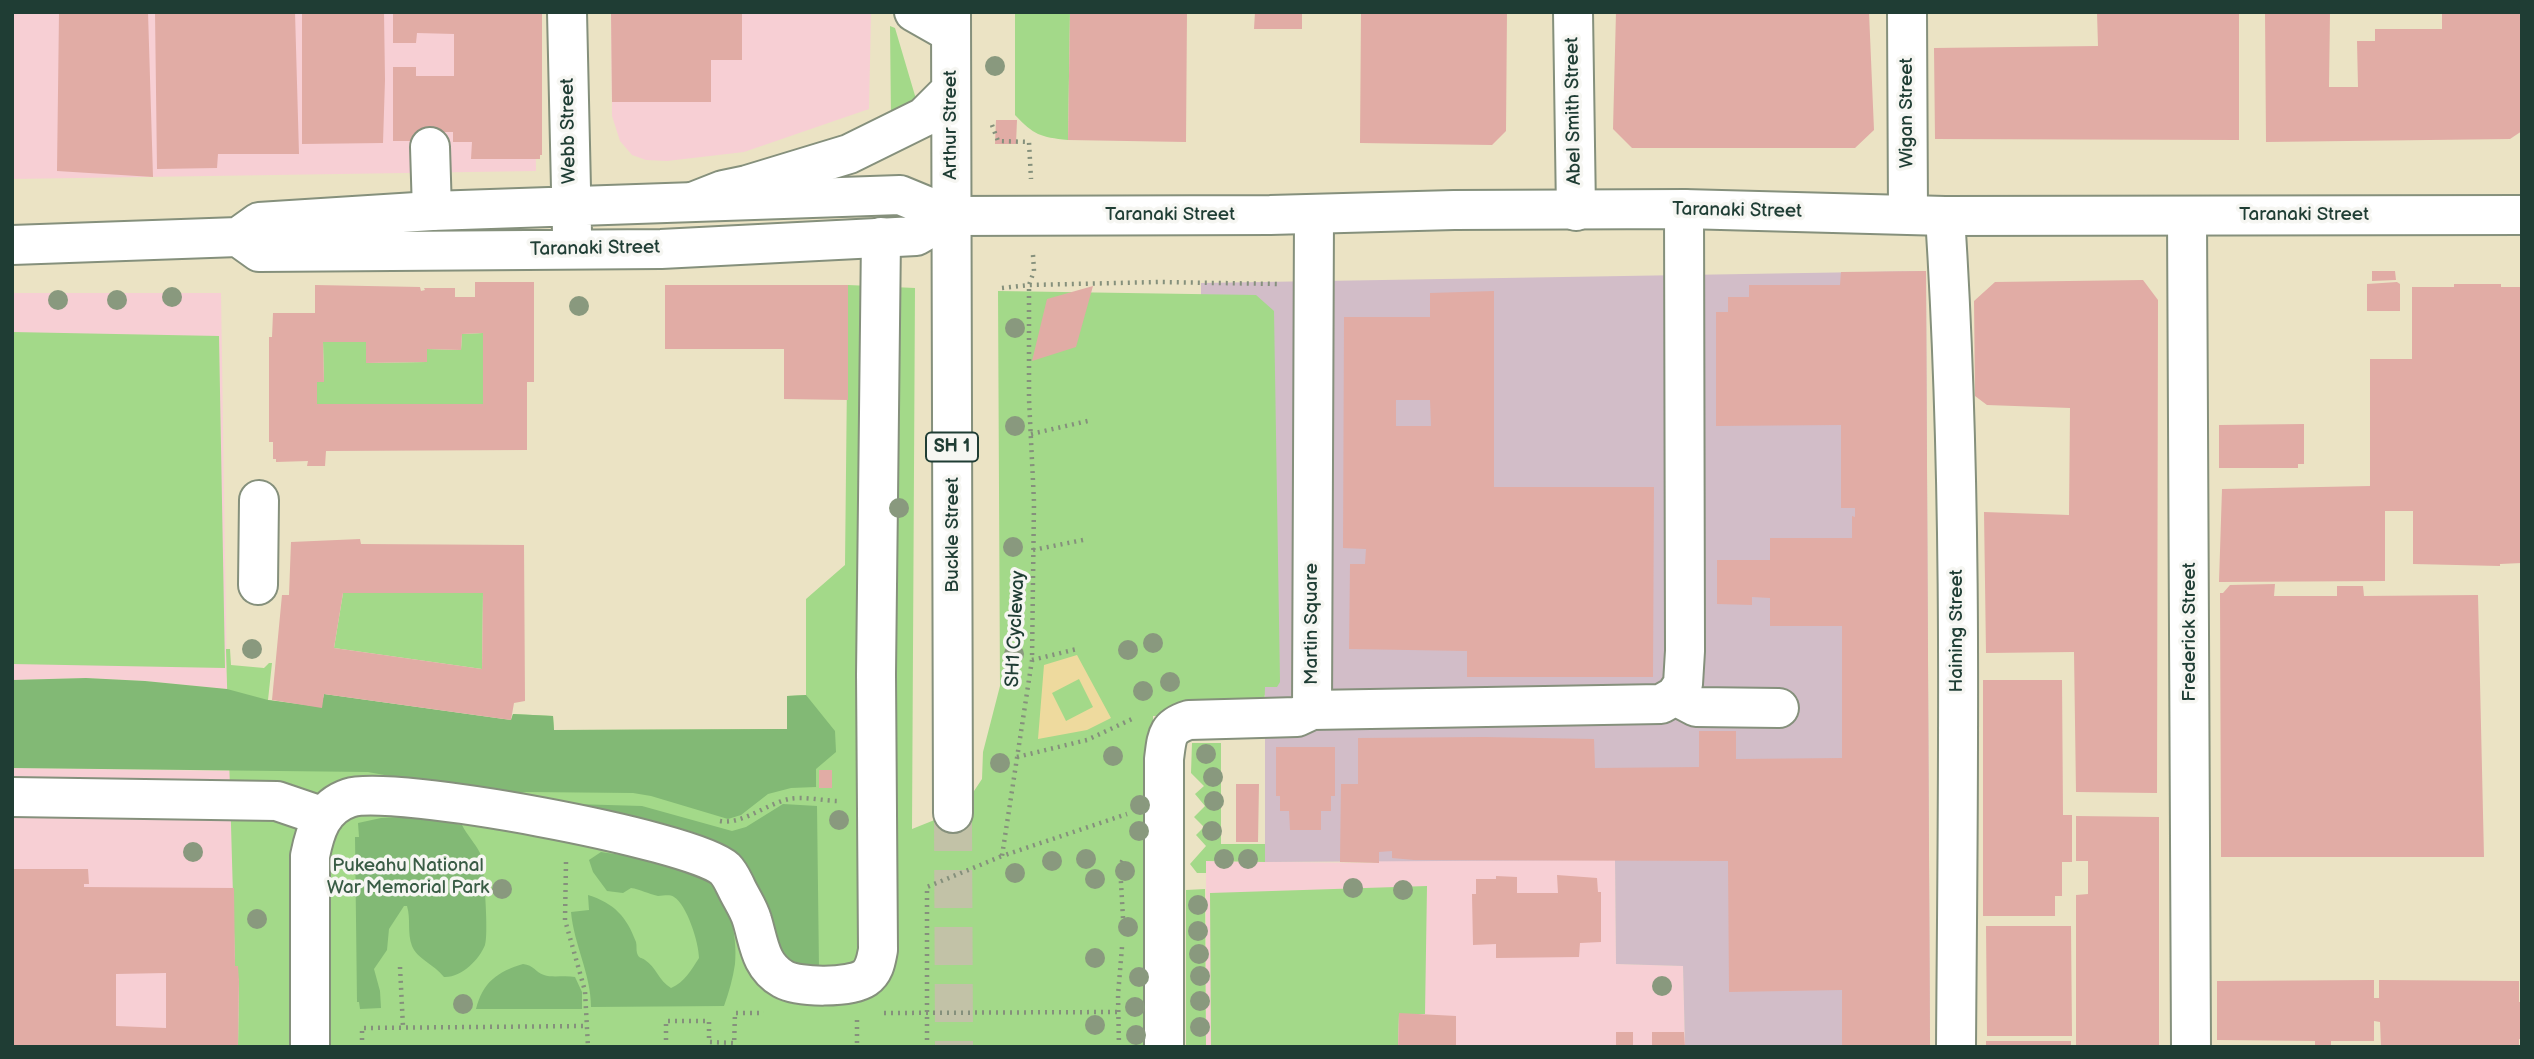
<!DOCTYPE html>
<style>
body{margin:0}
#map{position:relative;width:2534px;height:1059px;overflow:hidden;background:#ebe3c4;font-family:"Balsamiq Sans",sans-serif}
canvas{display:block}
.frame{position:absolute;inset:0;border:14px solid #1f3d34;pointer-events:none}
</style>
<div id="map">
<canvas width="2534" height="1059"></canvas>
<div class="frame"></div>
</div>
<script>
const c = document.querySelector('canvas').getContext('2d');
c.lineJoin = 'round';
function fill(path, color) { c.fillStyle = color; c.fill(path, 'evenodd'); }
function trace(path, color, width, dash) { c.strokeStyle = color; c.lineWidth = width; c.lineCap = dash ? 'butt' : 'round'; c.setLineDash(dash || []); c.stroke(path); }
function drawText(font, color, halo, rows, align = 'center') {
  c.font = font + ' "Balsamiq Sans",sans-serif'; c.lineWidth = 7; c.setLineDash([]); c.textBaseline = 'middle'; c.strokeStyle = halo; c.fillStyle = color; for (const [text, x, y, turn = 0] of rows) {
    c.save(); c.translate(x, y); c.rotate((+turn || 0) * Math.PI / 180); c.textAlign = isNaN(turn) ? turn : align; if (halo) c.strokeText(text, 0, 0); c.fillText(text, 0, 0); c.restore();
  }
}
fill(new Path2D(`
 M12,12H534L536,171L12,179Z
 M611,12H871L869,109L744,152L667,161L646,160L632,155L620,141L612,116Z
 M12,293H221L227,689L145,681L86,678L12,680Z
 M12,768L231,771L235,966L239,981L238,1047H12Z
 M1379,860H1615L1616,964L1683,966L1685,1047H1206V861L1378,863Z`), '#f7cfd4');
fill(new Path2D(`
 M1926,271L1930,1047H1685L1683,966L1616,964L1615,860L1265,862V695L1201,696V283Z`), '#d2bdc8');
fill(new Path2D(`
 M1015,12H1070L1068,140C1040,137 1034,135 1015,115Z
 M890,26L895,28L916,99L891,119Z
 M848,285L915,288L912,829L962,809L982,779L983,752L1000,686L998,291L1256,295L1274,311L1280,682L1277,687H1265L1264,719L1153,716L1152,1047H238L239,981L235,966L226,649H230L231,665L264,668L269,663H272L268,700L321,707L511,720L513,714L553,716L554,730L787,729V696L806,695V599L845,565Z
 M12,332L219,336L225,668L12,664Z
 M483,333V404H317V382L324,381L323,342H366V363L426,362L427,349L461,350L462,334Z
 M343,593H483L482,669L334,648Z
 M1192,743H1221V844H1265V862L1206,861V873H1197L1190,864L1206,846L1196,835L1204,827L1194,817L1205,806L1195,794L1204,786L1191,773Z
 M1427,886L1425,1014H1399L1398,1047H1211L1210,893Z
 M1205,889L1206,1047H1186V890Z`), '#a3d989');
fill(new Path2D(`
 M86,678L145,681L227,689L268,700L321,707L324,694L511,720L513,714L553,716L554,730L787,729V696L806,695L835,731L836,752L816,769V787L791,788L768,794L741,815L728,819L651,796L633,793L526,792L499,796L368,772L12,768V680Z
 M539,803L642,806L732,831L746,827L783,804L817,806L819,969L803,968L786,959L711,841L690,831L660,824Z
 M400,817L424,818L462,825C467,835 475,843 480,853C484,862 489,937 485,945C479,960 461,978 444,977C434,964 417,959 412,946C407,933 411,919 407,906H404L389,929L387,950L374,969L380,991L381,1008L360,1009L359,1002H357L355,837H359L358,823L381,818Z
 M601,852C634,857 671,861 702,876C729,889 738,937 735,964C733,978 729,992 724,1006L591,1007C591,974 574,945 571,912L589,910L588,895C614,903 627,917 636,942C637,946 636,950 637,953C639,959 641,957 645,960C656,967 659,981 671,988C685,982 691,970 699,958C699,943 687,905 674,897C669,894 664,896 658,896C648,894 640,889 631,888L623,893L607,891L593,872L589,860Z
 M523,964C534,965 535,972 544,975C552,978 565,975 575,977L582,992V1009H476C483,982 497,972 523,964Z`), '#82b975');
fill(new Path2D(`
 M1077,655L1111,718L1087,730L1038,739L1044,665ZM1079,679L1093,707L1066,721L1052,693Z`), '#eeda9e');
fill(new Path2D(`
 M59,12H148L153,177L57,171Z
 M155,12H295L299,154H218L217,168L157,169Z
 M302,12H384L385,80L383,143L302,144Z
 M393,12H542V155H540V159H471L472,142H453V132H417V141H393V67H416V76H454V34L417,33L416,43H393Z
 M611,12H742V60H711V102H612Z
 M1070,12H1187L1186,142L1068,140Z
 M1255,12H1302V29H1254Z
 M1361,12H1507L1506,131L1492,145L1360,143Z
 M1616,12H1869L1874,130L1855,148H1632L1613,129Z
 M2097,12H2239V140L1935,139L1934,48L2098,46Z
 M2265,12H2330L2329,87H2358L2357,41H2375V29H2442V12H2522V131L2510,139L2266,142Z
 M996,120H1017L1016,144H995Z
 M1926,271L1930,1047H1842V990L1729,992L1728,861L1414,860L1392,858V851L1379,852V863L1340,862L1341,784H1358V738L1484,737L1594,739L1595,768L1699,767V731H1736V759L1842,758V626H1770V598L1752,597V605L1717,604V560H1770V538H1852V516L1855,517V508H1841V425L1716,426V312H1728V297H1749V285H1840L1841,272Z
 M2372,271H2395L2396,280L2372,281Z
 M2143,280L2158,300L2157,793L2076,792L2074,652L1986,653L1984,512L2069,515L2070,408L1987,405L1975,396L1974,301L1995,282Z
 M475,282H534V382H527V450L326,451L325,466H307L308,461L276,462V459H273V442H269V337H272L273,313H315V285L420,287L421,291L425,290L424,288H455V297H475ZM483,333V404H317V382H324L323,342H366V363L427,362V349L461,350L462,334Z
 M2397,282L2400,284V311H2367V284Z
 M2454,284H2501V287H2522V563L2500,564V566L2413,564V511H2385V581L2219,582L2222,489L2370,486V359H2412V287H2454Z
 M665,285H848V400L784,399V349H665Z
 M1093,286L1076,347L1032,361L1047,299Z
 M1494,291V487H1654L1653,677H1467V651L1349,649L1350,564H1365L1366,549L1343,548L1344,317H1430V293ZM1396,400H1430L1431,426H1396Z
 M2304,424V464H2298V468H2219V425Z
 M360,539L361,544L524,545L525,701L514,703L511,720L324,694L322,708L272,700L282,595H289L291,542ZM343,593H483L482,669L334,648Z
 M2275,584L2274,596H2337V586H2363L2364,596L2478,595L2484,857H2221L2220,593H2223L2230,585Z
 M1983,680H2062L2063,815H2072V862H2062V896H2055V916H1983Z
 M1276,747H1335V796H1331V811H1321V830H1290L1289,811H1280V796H1276Z
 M819,770H832V788H819Z
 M1236,784H1259L1258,842H1236Z
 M2076,816L2159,817V1047H2076V895L2088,894V861H2076Z
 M12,869H88L89,884H84V887L234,888L235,966H238L239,981L238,1047H12ZM166,973V1028L116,1026V974Z
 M1557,875L1597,878L1598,892H1601V942L1580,943L1579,957L1496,958V944L1473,945L1472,894H1476V879H1496V876L1517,877V893H1558Z
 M1986,926H2071L2072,1036H1987Z
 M2374,980V998H2379V980L2519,981V1002H2522V1039H2519V1047H2381L2380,1022L2374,1021V1041H2331V1047H2315V1041L2217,1040V981Z
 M1399,1013L1456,1016V1047H1398Z
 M1616,1032H1633V1047H1616Z
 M1652,1032H1684L1685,1047H1652Z
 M1986,1041H2071V1047H1986Z`), '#e1aca5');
trace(new Path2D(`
 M953,813L954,1047`), '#c2c2a7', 38, [38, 19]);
const minor = new Path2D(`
 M914,12L951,33
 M1573,12L1576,211
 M1907,12L1908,214
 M430,147L432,211
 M1314,215L1312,710L1661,704L1675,696L1683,684L1685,651L1684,209
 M1945,216C1963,492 1958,770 1956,1047
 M2187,216L2191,1047
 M258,585L259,500
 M1675,696L1696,707L1779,708
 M12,797L277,801L324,817
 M310,1047V856C315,831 322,807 349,798C391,784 692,839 725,869C730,874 733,881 736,887C741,898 749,909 752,920C759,943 760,966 783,979C799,988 850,988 865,978C875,971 876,960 878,950L876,674L881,237
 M1164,1047V759C1167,737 1166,727 1189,720L1297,717L1312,710`);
const major = new Path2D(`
 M567,12L572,233
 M238,237L259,252L661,249L916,236L951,216
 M12,245L238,237L259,222L432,211L900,195L951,216L1270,215L1454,210L1684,209L1945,216L2522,215`);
const highway = new Path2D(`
 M951,12L953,813
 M695,201L723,190L747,185L849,154L924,117L951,90`);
trace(minor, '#85907c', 42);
trace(major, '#85907c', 42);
trace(highway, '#85907c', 42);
trace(new Path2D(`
 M992,125L998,141L1029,142L1031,179
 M1033,255L1034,271L1029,285V399L1034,502L1032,660L1002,856L1127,814
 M1002,288L1029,285L1160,282L1278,284
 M1031,434L1092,420
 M1033,550L1083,540
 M1032,660L1077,649
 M1017,757L1087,740L1132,719
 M720,821C742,825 766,804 789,799C803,796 824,801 839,801
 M566,862L565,920L585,991L588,1047
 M1123,918L1120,865L1124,858
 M400,967L403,1027
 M884,1013L1118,1012
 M857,1020V1047
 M362,1047V1028L587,1026
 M666,1047V1021H709V1042L734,1043
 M734,1047L735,1013H764
 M927,1047V887L1002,856
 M1119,1047L1118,995L1122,947`), '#85907c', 4.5, [2, 5]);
trace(minor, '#fff', 38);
trace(major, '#fff', 38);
trace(highway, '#fff', 38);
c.fillStyle = '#89997e';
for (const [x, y] of [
 [995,66],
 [172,297],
 [58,300],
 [117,300],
 [579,306],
 [1015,328],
 [1015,426],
 [899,508],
 [1013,547],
 [1153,643],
 [252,649],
 [1128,650],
 [1014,654],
 [1170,682],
 [1143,691],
 [1206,754],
 [1113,756],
 [1000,763],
 [1213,777],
 [1214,801],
 [1140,805],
 [839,820],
 [1139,831],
 [1212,831],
 [193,852],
 [1086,859],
 [1224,859],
 [1248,859],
 [1052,861],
 [1125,871],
 [1015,873],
 [1095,879],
 [1353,888],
 [502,889],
 [1403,890],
 [1198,905],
 [257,919],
 [1128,927],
 [1198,931],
 [1199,954],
 [1095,958],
 [1200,976],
 [1139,977],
 [1662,986],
 [1200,1001],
 [463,1004],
 [1135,1007],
 [1095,1025],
 [1200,1027],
 [1136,1035]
]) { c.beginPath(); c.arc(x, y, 10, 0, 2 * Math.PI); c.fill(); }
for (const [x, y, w] of [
 [952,447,52]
]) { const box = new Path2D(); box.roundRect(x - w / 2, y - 14.5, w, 29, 5); c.fillStyle = '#f6f6f2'; c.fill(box); trace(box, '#1f3d34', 2); }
drawText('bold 18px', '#1f3d34', null, [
 ["SH 1",952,447]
]);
drawText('19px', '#1f3d34', '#f6f6f2', [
 ["Abel Smith Street",1574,111,-91],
 ["Wigan Street",1907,113,-90],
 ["Arthur Street",951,125,-90],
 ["Webb Street",569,131,-91],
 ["Taranaki Street",1737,211,1],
 ["Taranaki Street",1170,215],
 ["Taranaki Street",2304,215],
 ["Taranaki Street",595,249,-1],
 ["Buckle Street",953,535,-90],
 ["Martin Square",1312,624,-90],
 ["SH1 Cycleway",1016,629,-87],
 ["Haining Street",1957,631,-90],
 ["Frederick Street",2190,632,-90]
]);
drawText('19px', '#395c45', '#f6f6f2', [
 ["Pukeahu National",408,866],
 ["War Memorial Park",408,888]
]);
</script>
